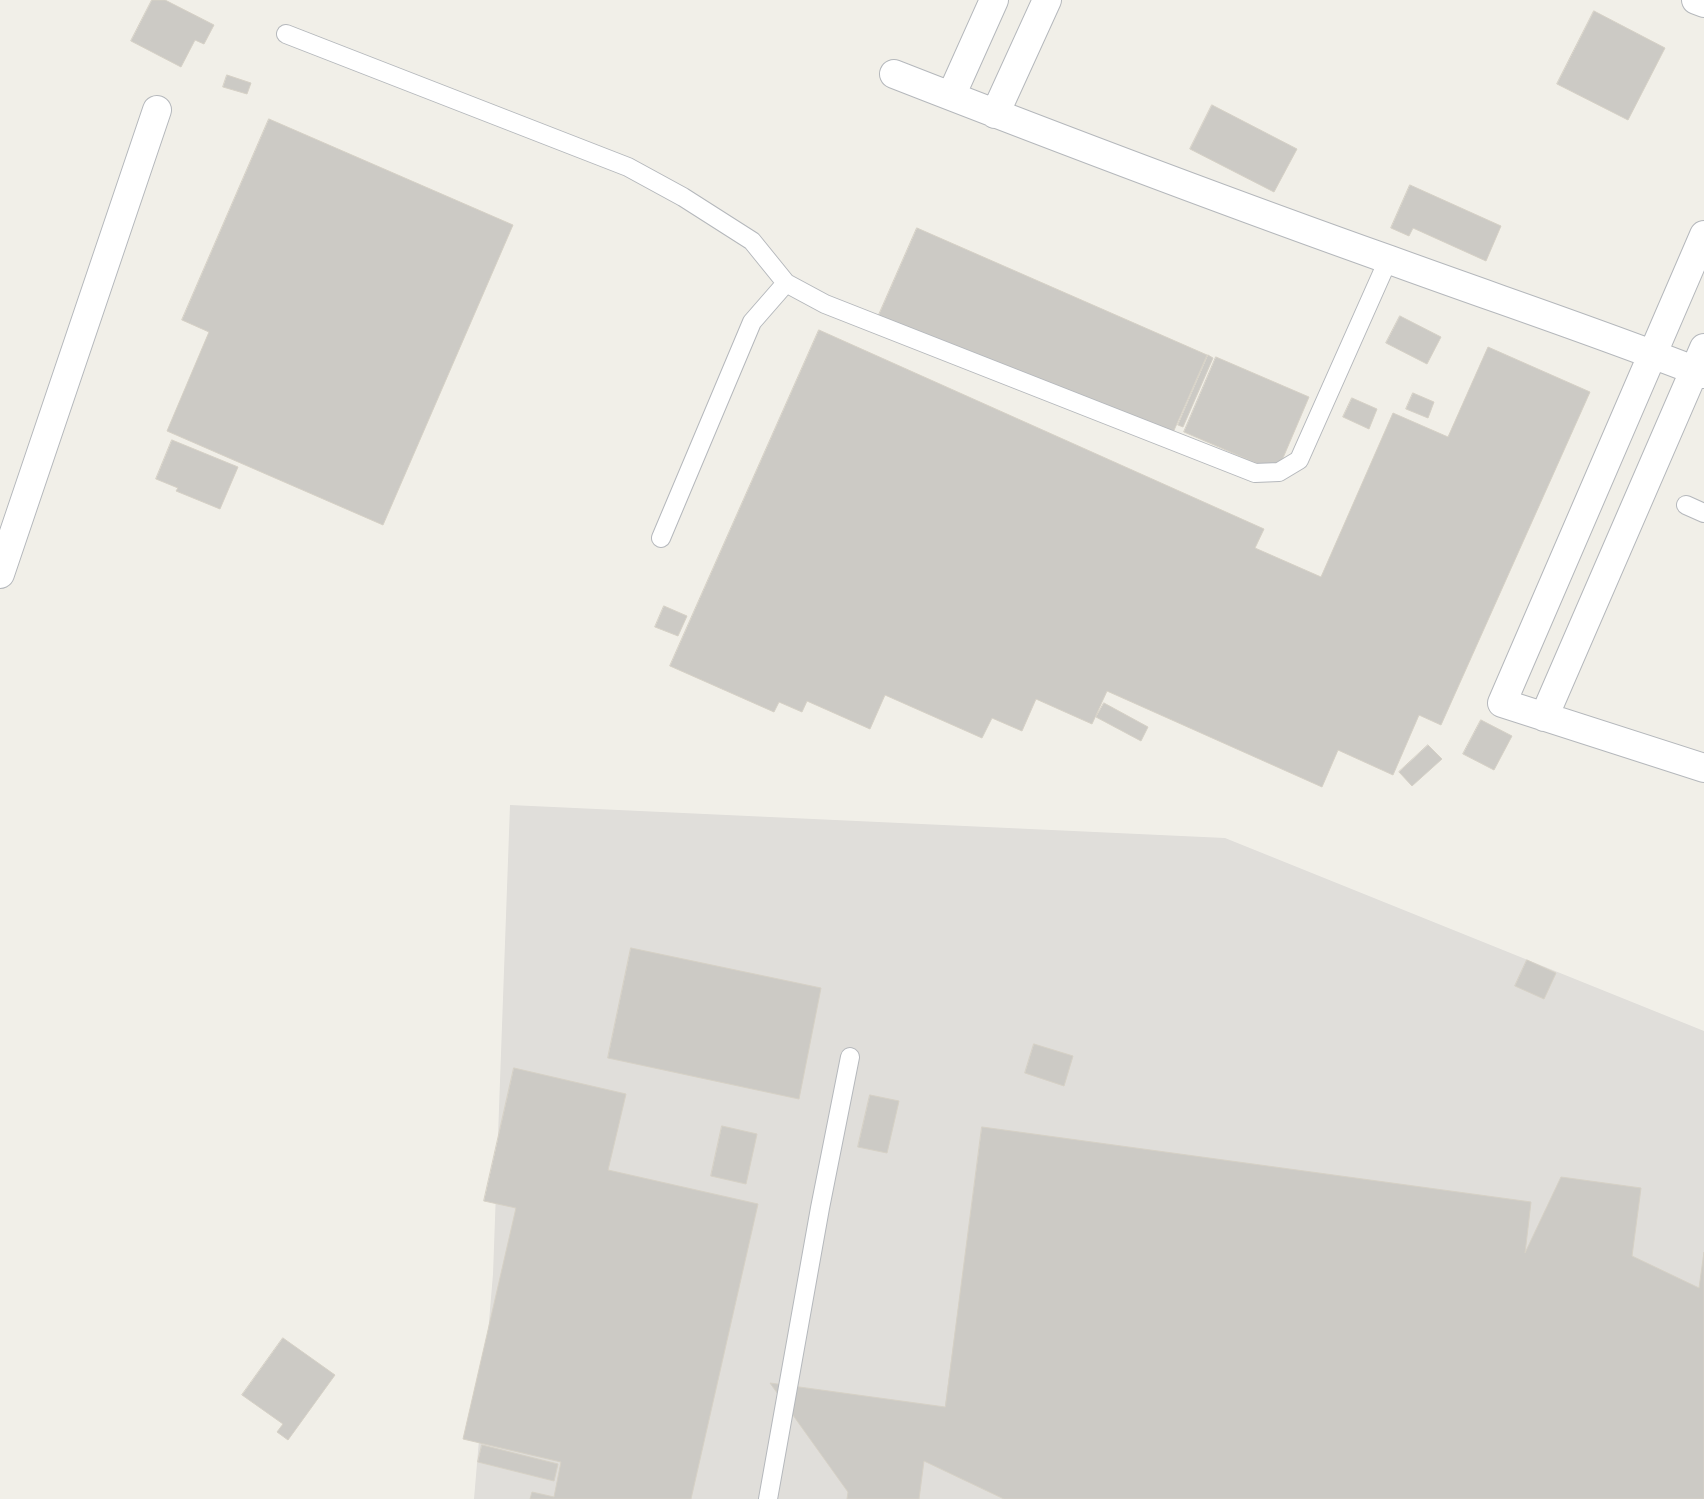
<!DOCTYPE html>
<style>
body{margin:0}
canvas{display:block;background:#f1efe8}
</style>
<canvas width="1704" height="1499"></canvas>
<script>
const c = document.querySelector('canvas').getContext('2d');
c.lineJoin = 'round';
function fill(path, color) { c.fillStyle = color; c.fill(path, 'evenodd'); }
function trace(path, color, width, dash) { c.strokeStyle = color; c.lineWidth = width; c.lineCap = dash ? 'butt' : 'round'; c.setLineDash(dash || []); c.stroke(path); }
fill(new Path2D(`
 M510,805L1225,838L1704,1031V1499H474L493,1274Z`), '#e0deda');
const building = new Path2D(`
 M152,0H165L214,25L204,44L195,40L181,67L131,41Z
 M1594,11L1665,48L1628,120L1557,84Z
 M227,75L251,83L247,94L223,87Z
 M1212,105L1297,149L1274,192L1190,149Z
 M269,119L513,225L383,525L167,431L209,332L182,320Z
 M1410,185L1501,226L1486,261L1413,228L1409,236L1391,228Z
 M917,228L1207,355L1168,444L878,317Z
 M1400,316L1441,337L1427,364L1386,343Z
 M819,330L1264,529L1255,548L1321,577L1393,413L1448,437L1488,347L1590,392L1441,725L1419,715L1393,775L1338,750L1322,787L1107,691L1092,724L1036,699L1022,731L992,718L982,738L885,695L870,729L807,701L802,712L779,702L774,712L670,666Z
 M1208,355L1213,358L1183,427L1178,425Z
 M1216,357L1309,397L1277,472L1184,432Z
 M1413,393L1434,402L1428,418L1406,409Z
 M1352,398L1377,409L1369,429L1343,417Z
 M172,440L238,467L220,509L176,491L178,488L156,479Z
 M664,606L687,616L678,636L655,627Z
 M1104,703L1148,727L1141,741L1096,717Z
 M1481,720L1512,736L1494,770L1463,754Z
 M1428,745L1442,759L1412,786L1399,772Z
 M631,948L821,988L799,1099L608,1058Z
 M1527,960L1556,973L1544,999L1515,986Z
 M1034,1044L1073,1056L1064,1086L1025,1073Z
 M514,1068L626,1094L608,1170L758,1204L691,1499H530L532,1492L554,1497L561,1462L463,1439L516,1208L484,1201Z
 M870,1095L899,1101L887,1153L858,1147Z
 M722,1126L757,1134L746,1184L711,1176Z
 M982,1127L1531,1202L1525,1253L1561,1177L1641,1188L1632,1256L1699,1288L1704,1252V1499H1004L924,1461L919,1499H847L848,1492L770,1383L945,1407Z
 M283,1338L335,1375L288,1440L277,1432L283,1424L242,1395Z
 M482,1445L558,1464L554,1481L478,1462Z`);
fill(building, '#cccac5');
trace(building, '#d6d1c6', 1);
const lane = new Path2D(`
 M286,34L628,167L683,197L752,241L786,283L825,304L1255,473L1279,472L1299,460L1388,260
 M1686,505L1704,513
 M661,538L752,322L786,283
 M768,1499L820,1208L850,1057`);
const street = new Path2D(`
 M1696,0L1704,3
 M894,74C1058,138 1224,201 1390,260C1494,298 1600,333 1704,374
 M951,96L994,0
 M995,114L1047,0
 M1704,235L1502,703L1704,768
 M0,574L157,110
 M1544,717L1704,348`);
trace(lane, '#b5b8bc', 20);
trace(street, '#b5b8bc', 30);
trace(lane, '#fff', 18);
trace(street, '#fff', 28);
</script>
